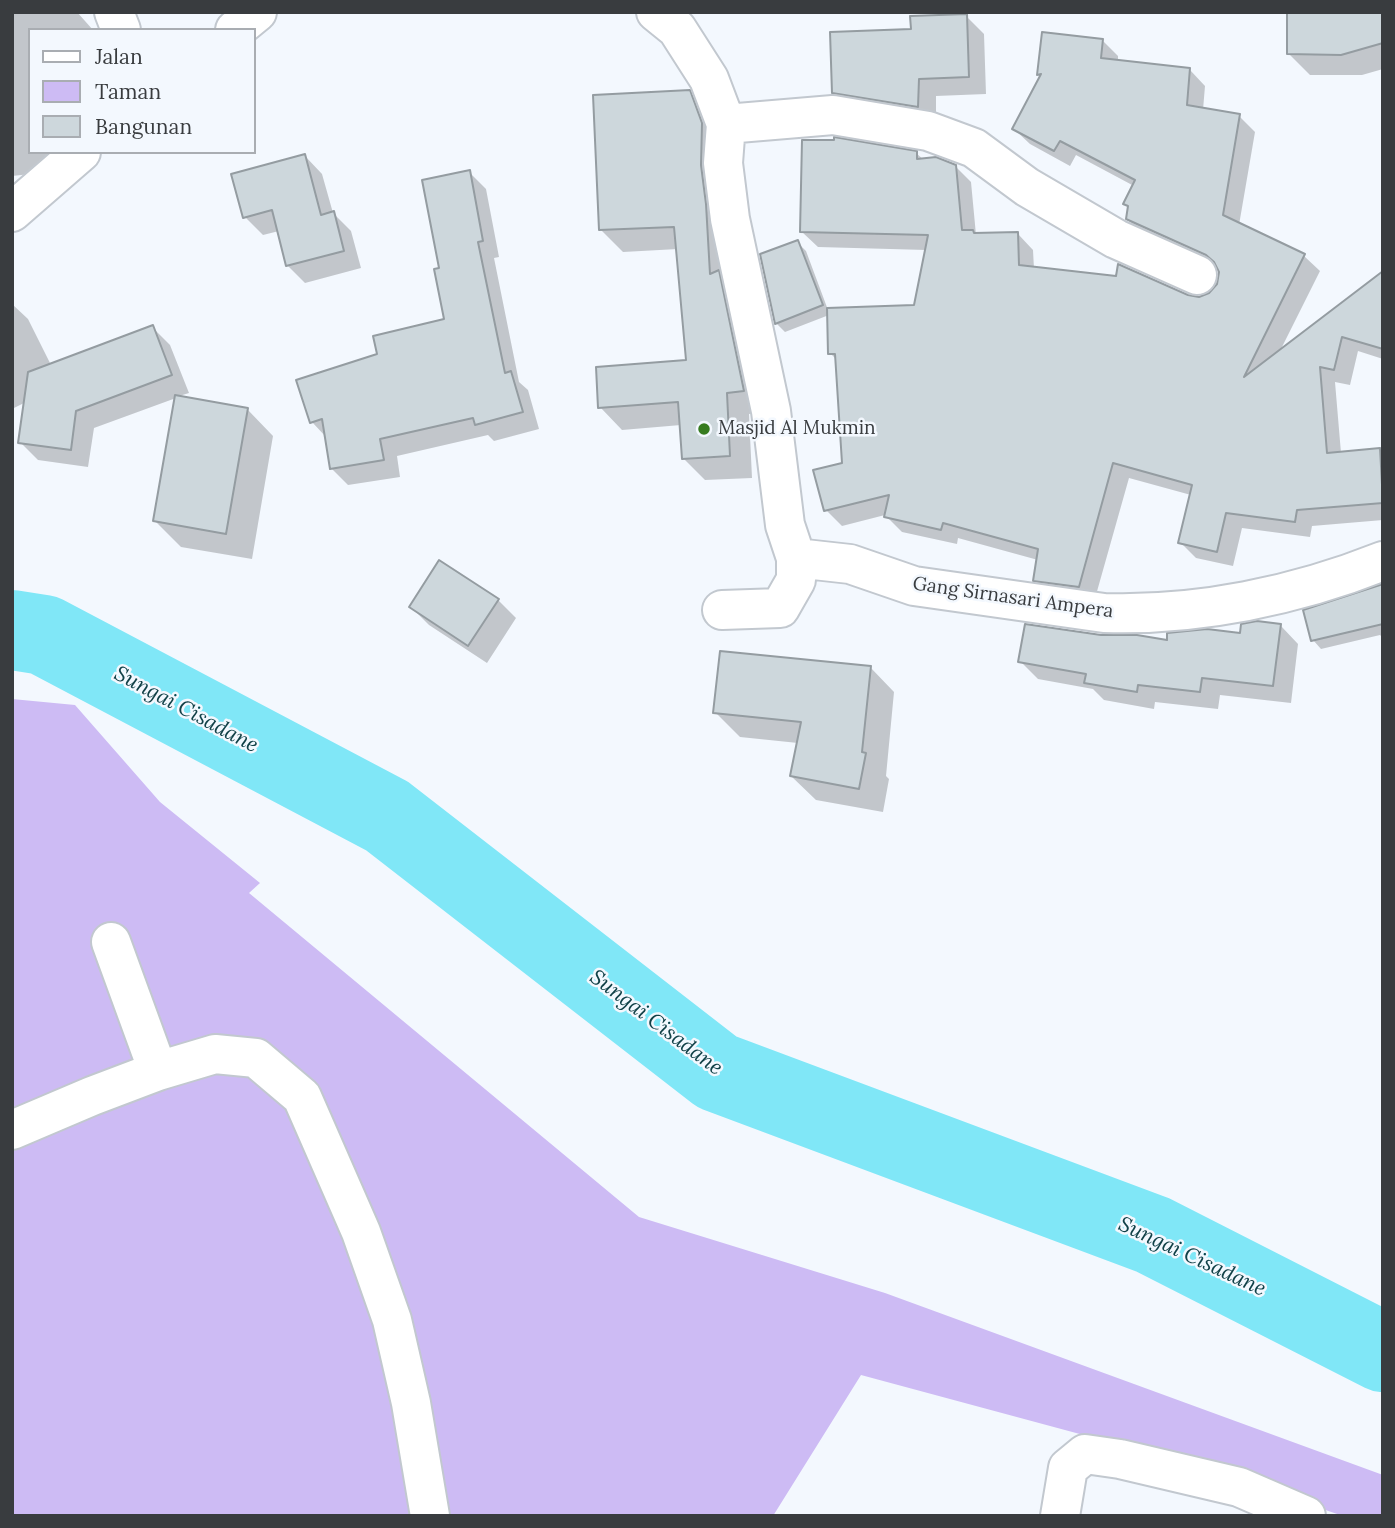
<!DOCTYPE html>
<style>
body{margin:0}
#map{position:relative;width:1395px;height:1528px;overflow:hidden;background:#f3f8fe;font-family:Lora,serif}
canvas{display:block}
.frame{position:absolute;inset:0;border:14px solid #393c3f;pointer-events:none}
.legend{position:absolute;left:28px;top:28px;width:228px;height:126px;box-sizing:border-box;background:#f3f8fe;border:2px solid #a9adb2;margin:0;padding:9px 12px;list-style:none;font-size:21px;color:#393c3f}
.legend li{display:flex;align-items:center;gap:14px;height:35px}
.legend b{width:35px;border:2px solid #a9adb2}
</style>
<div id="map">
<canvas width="1395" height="1528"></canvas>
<div class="frame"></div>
<ul class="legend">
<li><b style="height:9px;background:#fff"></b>Jalan</li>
<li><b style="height:19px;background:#cdbbf4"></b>Taman</li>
<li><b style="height:19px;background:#cdd7dc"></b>Bangunan</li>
</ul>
</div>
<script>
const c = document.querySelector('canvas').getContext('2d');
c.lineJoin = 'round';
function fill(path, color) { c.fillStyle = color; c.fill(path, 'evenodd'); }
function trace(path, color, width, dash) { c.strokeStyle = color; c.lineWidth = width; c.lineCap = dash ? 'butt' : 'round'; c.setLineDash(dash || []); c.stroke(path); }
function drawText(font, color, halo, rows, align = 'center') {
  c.font = font + ' Lora,serif'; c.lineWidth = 5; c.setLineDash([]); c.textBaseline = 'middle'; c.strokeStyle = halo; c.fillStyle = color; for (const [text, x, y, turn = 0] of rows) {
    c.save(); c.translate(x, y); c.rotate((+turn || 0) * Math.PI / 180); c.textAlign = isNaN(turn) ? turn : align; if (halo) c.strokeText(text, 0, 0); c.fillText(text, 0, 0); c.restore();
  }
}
fill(new Path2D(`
 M12,699L75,705L160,802L260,883L249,893L639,1217L885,1293L1383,1475V1516H1343L1191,1464L861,1375L773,1516H12Z`), '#cdbbf4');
fill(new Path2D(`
 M12,12H77L93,30H30V152H47L49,172L12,176Z
 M1383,12V69L1362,75H1310L1289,54Z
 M966,16L984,34L986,94L936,96V124L852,111L834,92L912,31Z
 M1102,40L1118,56V62L1190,70L1205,86L1203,110L1239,116L1255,132L1239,225L1304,256L1320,271L1280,351L1383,273V359L1358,351L1350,385L1335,382L1341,453L1372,451L1383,446V520L1312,526L1310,537L1242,528L1233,566L1196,558L1180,542L1191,495L1129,478L1094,602L1050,596L1035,580L1038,560L958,538L957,544L902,532L885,515L842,526L826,510L844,464L837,360L830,353L829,315L785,332L776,323L797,242L806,251L828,310L915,307L926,250L818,247L802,232L916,153L924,160L955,166L971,182L976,235L1018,234L1033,250L1034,269L1199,299L1210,295L1219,284V268L1143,235L1127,219L1134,186L1076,155L1070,166L1030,144L1014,129L1042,77L1039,74Z
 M689,92L711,114L765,412L749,414L752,478L705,480L683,458L681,425L622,430L600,407L687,362L678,249L623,252L601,230Z
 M305,156L322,174L333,213L351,231L361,268L305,283L287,265L279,231L263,235L245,217Z
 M469,172L486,189L499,257L494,258L519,382L528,390L539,429L494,441L488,435L397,456L400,477L348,485L331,468L326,437L312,422L379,356L446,320L441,269Z
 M12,304L28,319L51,365L152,327L170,345L189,393L176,397L247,409L273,436L252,559L181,547L155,521L176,398L94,428L88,467L38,460L20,442L26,402L12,409Z
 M1383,585V638L1380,635L1321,649L1313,640Z
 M498,600L516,618L487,663L429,625L411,607Z
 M1281,626L1298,644L1291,703L1220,695L1218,709L1155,702L1154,709L1104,700L1093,689L1038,679L1020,661L1101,636L1168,642L1241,635Z
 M870,667L894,692L886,776L889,779L883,812L816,800L791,776L798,743L740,737L715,712Z`), '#0003');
trace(new Path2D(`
 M12,630L44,635L387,816L717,1072L1153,1235L1383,1352`), '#80e7f7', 80);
const building = new Path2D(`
 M1287,12H1383V43L1341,55L1287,54Z
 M967,14L969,77L919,79L918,107L832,93L830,32L911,29L910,16Z
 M1042,32L1103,39L1101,58L1190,68L1187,105L1240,114L1223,215L1305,254L1244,377L1383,271V349L1342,337L1334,370L1320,367L1327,453L1380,448L1383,503L1297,510L1295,522L1226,513L1217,552L1178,543L1192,485L1113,463L1079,587L1033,581L1038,549L943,523L941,530L884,517L889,495L824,511L813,470L842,463L835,354H828L827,308L914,305L928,235L800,232L802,140H834V137L917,151V159L936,157L956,165L962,230H973L974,233L1018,232L1019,265L1116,276L1118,264L1188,295L1199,297L1209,293L1217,284L1219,272L1214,262L1206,255L1126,219L1128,206L1123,204L1135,180L1060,141L1054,151L1012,129L1041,74L1037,75Z
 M690,90L702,123L701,165L706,204L710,274L719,270L744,391L727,393L730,456L682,459L678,402L598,408L596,367L686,360L674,227L599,230L593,95Z
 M305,154L321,215L334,211L344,251L286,266L272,210L243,218L231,174Z
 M470,170L483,241L478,242L505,373L511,371L523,412L475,425L473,418L380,439L384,460L330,469L322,419L310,423L296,380L377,354L373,336L444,319L434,269L439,268L422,180Z
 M798,240L823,305L775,324L760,254Z
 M153,325L172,375L76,411L71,450L18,443L28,372Z
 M175,395L248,408L226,534L153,521Z
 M439,560L499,599L468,646L409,607Z
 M1383,584V624L1311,641L1303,610Z
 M1257,621L1281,624L1273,686L1202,678L1200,692L1138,685L1137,692L1084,683L1086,674L1018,662L1025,624L1101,635H1137L1167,640V633L1207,629L1240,633L1241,624Z
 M720,651L871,666L862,752L866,753L859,789L790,776L801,722L713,713Z`);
fill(building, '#cdd7dc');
trace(building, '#949ca1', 2);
const minor = new Path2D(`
 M114,12L121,30
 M656,12L677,29L709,79L726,124L723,163L730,219L771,411L785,525L796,558L850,564L914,586L1104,613C1198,616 1295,596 1383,561
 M235,30L257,12
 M726,124L833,115L928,131L974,148L1027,187L1116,239L1197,275
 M12,212L81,152
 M722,610L780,608L796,580V558
 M111,942L158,1071
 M12,1130L92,1096L158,1071L215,1054L256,1058L302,1097L361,1232L392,1320L411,1403L430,1516
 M1060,1516L1068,1468L1085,1454L1120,1459L1239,1487L1306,1516`);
trace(minor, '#c2c8cf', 42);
trace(minor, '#fff', 38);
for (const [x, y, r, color] of [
 [704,429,7,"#367b1f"]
]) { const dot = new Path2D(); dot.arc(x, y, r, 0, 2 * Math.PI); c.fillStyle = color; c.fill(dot); trace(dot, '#f3f8fe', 2.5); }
drawText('19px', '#393c3f', '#f3f8fe', [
 ["Masjid Al Mukmin",718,429]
], 'left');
drawText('19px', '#393c3f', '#f3f8fe', [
 ["Gang Sirnasari Ampera",1013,598,8]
]);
drawText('italic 21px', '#114148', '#f3f8fe', [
 ["Sungai Cisadane",186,710,28],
 ["Sungai Cisadane",656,1023,37],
 ["Sungai Cisadane",1192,1257,25]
]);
</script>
